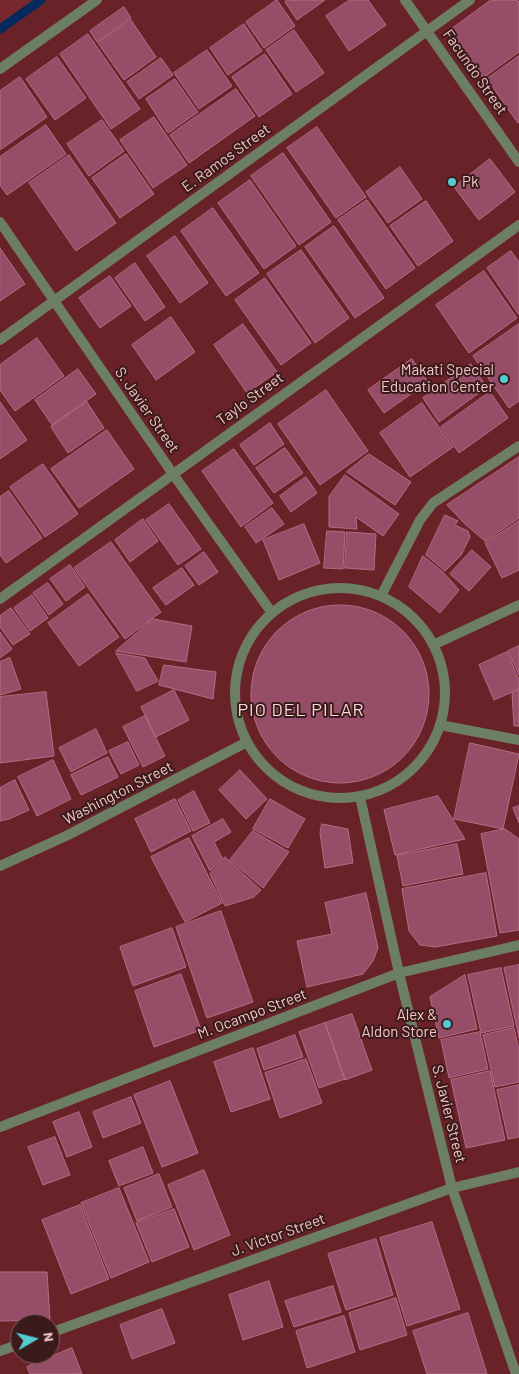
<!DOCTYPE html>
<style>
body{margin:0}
#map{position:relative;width:519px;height:1374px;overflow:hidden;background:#6a2229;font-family:Barlow,sans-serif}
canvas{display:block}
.north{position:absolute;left:10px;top:1314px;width:50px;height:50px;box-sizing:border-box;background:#3a1a1b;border:1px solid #845f5f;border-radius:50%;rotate:82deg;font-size:14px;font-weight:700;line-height:20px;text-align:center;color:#f3c6c6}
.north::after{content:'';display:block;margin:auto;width:18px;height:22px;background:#52ccd1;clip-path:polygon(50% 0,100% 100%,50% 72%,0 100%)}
</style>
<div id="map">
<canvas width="519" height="1374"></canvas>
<div class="north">N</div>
</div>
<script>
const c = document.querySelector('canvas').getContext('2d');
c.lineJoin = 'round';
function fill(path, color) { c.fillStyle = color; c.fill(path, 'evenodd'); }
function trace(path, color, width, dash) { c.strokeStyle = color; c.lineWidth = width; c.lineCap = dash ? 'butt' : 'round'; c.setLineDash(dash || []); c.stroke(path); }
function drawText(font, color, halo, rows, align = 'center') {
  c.font = font + ' Barlow,sans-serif'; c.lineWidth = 4; c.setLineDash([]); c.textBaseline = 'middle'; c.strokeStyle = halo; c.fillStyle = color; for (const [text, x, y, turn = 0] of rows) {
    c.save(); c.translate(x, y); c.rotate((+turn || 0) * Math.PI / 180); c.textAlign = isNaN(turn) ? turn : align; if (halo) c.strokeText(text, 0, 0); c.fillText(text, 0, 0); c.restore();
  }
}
fill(new Path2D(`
 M0,0H39L0,27Z`), '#78272f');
trace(new Path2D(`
 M0,29L41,0`), '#04295d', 9);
const building = new Path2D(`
 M277,0L295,26L264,48L246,22Z
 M287,0H325L297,20L285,2Z
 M350,0H368L386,25L349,51L326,16Z
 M491,0H517L519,2V52L483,78L449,31Z
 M124,7L131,18L97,42L90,31Z
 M131,20L156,57L124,80L98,43Z
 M244,24L262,51L228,75L210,48Z
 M294,30L324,73L296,92L266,50Z
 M88,34L140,109L111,129L60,54Z
 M207,50L232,86L199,109L174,73Z
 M265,54L292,94L259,117L232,77Z
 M519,56V122L518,123L487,79Z
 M57,57L86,98L55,120L26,79Z
 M161,58L173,75L139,99L127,82Z
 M20,77L47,117L0,150V91Z
 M175,79L198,112L168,133L146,99Z
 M236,89L255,116L189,163L170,135Z
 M154,117L187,165L153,188L120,140Z
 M102,120L124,151L89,176L67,144Z
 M46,125L66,154L7,195L0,185V157Z
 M317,127L366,197L336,218L287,148Z
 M283,153L331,222L299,245L251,176Z
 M126,154L154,194L120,218L92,178Z
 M69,155L116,223L76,251L29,183Z
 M490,159L515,192L479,220L454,187Z
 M400,167L422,199L388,223L366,192Z
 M250,180L296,246L264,269L218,203Z
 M367,200L415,268L386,289L338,220Z
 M426,201L453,241L418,266L390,226Z
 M213,208L259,273L226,296L181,231Z
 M334,226L384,298L355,318L305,247Z
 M175,236L208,283L180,303L147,256Z
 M0,248L25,284L0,301Z
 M301,250L349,318L315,343L267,274Z
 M511,251L519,262V315L487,268Z
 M135,263L165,307L145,321L115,278Z
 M484,271L517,318L469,353L436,305Z
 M110,276L131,306L100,328L79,298Z
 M265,278L311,343L281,365L235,300Z
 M171,317L195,352L156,380L132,345Z
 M243,324L277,372L247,393L214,345Z
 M519,324V401L509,408L473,356Z
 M37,338L64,376L15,411L0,390V365Z
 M412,359L428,382L384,413L368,390Z
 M471,364L487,387L439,422L423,398Z
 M78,369L96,394L52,425L35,400Z
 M326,390L368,451L320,485L278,424Z
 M490,392L508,418L459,453L441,427Z
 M0,402L27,440L0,459Z
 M87,402L104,428L68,453L51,427Z
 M422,403L453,447L410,477L380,433Z
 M270,423L284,444L254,465L240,445Z
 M107,430L134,469L79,508L51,469Z
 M285,448L303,473L274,493L256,468Z
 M234,449L273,503L241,527L202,471Z
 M369,454L411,482L395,505L347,472Z
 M519,457V518L485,541L465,524L447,505Z
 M43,464L78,514L45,537L10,487Z
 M345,475L399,514L383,536L356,517L357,529L329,527V497Z
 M306,477L317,493L291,512L280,496Z
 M9,491L42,538L6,563L0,555V497Z
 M169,504L201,549L178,565L146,520Z
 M272,508L284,524L256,543L245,527Z
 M445,515L458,521L455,525L468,531L470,537L461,555L445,571L426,555Z
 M143,519L158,541L130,562L115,540Z
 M519,521V570L502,578L485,543Z
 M304,524L320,563L279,580L263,540Z
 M327,531L345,532L343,569L324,568Z
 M347,532L376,534L374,570L345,568Z
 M111,542L161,612L125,639L74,568Z
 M472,550L491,567L469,591L450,574Z
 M204,552L218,572L199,585L185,566Z
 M423,556L443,572L459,590L440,613L409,587Z
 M70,565L85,587L66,601L50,579Z
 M182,568L194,585L166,605L153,588Z
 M48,583L63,604L49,615L33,593Z
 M88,594L119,637L79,666L48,623Z
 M32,595L48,618L30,631L14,608Z
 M251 694a89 89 0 1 1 178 0a89 89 0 1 1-178 0Z
 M11,608L30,634L13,645L0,627V616Z
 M153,619L192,626L186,662L116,651Z
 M0,632L12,649L0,658Z
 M519,646V675L508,651Z
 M507,652L519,680V689L494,700L479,665Z
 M116,653L145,658L158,681L137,691Z
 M10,658L21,689L0,695V662Z
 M164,665L216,672L213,699L159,685Z
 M519,689V726H514L512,693Z
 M174,690L189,720L156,737L141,707Z
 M46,692L54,756L0,763V697Z
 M145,716L165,756L143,767L123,727Z
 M96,729L107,753L71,772L59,748Z
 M128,742L139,765L121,774L109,751Z
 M470,743L519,754L503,829L454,819Z
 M108,757L118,777L81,795L71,775Z
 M53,760L71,799L37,816L18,777Z
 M240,770L267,799L246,819L219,790Z
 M15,780L29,810L9,819L0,821V788Z
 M194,791L210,823L193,831L178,800Z
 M438,796L465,839L395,855L384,810Z
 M175,799L191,831L151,852L135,819Z
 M270,799L305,819L288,848L253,829Z
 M519,806V823L513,808Z
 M223,819L231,832L214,842L222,858L210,871L192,836Z
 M322,824L348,829L353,863L325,868L320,833Z
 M505,829L519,839V930L500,933L481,834Z
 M253,831L289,852L263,888L230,860Z
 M189,838L222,903L185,922L151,857Z
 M457,844L463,874L403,886L397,856Z
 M225,857L261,890L254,897L225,906L210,874Z
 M486,873L497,936L435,947L420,945L409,931L402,889Z
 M366,893L378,948L373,961L363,974L307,987L297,941L332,934L325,903Z
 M221,911L253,1002L207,1018L176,927Z
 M172,928L186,967L133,986L120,947Z
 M519,965V1038L504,968Z
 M501,968L514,1026L481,1033L468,975Z
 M181,974L201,1030L154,1047L135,991Z
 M465,975L477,1029L439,1038L430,997Z
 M352,1014L372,1070L345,1080L325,1023Z
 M325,1023L345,1079L319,1088L299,1032Z
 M514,1028L519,1050V1082L495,1087L483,1035Z
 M480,1032L488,1069L449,1078L441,1040Z
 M295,1035L303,1057L264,1070L257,1049Z
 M253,1048L270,1099L231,1112L214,1062Z
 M306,1059L322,1103L280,1118L265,1073Z
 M490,1071L505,1140L466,1148L451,1080Z
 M170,1081L198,1153L162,1167L134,1095Z
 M519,1085V1137L508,1139L497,1090Z
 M131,1097L141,1123L103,1138L93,1112Z
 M79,1112L92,1147L67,1157L53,1122Z
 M55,1137L70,1175L43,1185L28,1147Z
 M143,1147L153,1173L119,1186L109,1161Z
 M204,1170L230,1235L194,1250L168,1185Z
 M159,1174L172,1207L137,1221L124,1188Z
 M119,1188L149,1262L111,1278L81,1203Z
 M80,1205L109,1279L71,1294L42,1220Z
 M174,1209L189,1247L152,1262L136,1223Z
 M432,1222L460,1309L407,1326L380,1238Z
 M376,1239L393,1295L346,1310L328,1254Z
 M0,1272H47L50,1320L0,1321Z
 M269,1281L283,1327L243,1340L229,1295Z
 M333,1286L341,1312L294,1327L285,1301Z
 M396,1298L407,1335L360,1350L349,1313Z
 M162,1309L175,1343L132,1359L120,1325Z
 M468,1313L487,1374H427L413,1331Z
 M344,1316L355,1352L307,1368L296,1331Z
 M72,1348L82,1374H30L27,1367Z`);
fill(building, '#964e68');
trace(building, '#b76a85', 1);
trace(new Path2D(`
 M405,0L519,162
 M0,69L97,0
 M0,222L173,474L272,613
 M0,340L470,0
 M381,596L420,520L433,503L519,446
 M0,599L519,225
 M440,725L519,740
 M0,1127L399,973L519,945
 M50,1333L452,1188L519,1172
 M0,1351L20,1344`), '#6c7f65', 10);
trace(new Path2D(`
 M235 693a105 105 0 1 1 210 0a105 105 0 1 1-210 0Z
 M433,645L519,605
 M360,797L399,973L452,1188L516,1374
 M0,866L68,835L247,742`), '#6c7f65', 10);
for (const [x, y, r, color] of [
 [452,182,5,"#52ccd1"],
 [504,379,5,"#52ccd1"],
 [447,1024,5,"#52ccd1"]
]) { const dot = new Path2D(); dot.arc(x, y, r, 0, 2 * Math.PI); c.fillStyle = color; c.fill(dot); trace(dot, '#3a1a1b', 2); }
drawText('15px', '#f3c6c6', '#3a1a1b', [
 ["Facundo Street",475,72,55],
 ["E. Ramos Street",226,158,-36],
 ["Taylo Street",250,399,-36],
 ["S. Javier Street",147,410,55],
 ["Washington Street",118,793,-27],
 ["M. Ocampo Street",252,1014,-21],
 ["S. Javier Street",449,1114,76],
 ["J. Victor Street",278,1235,-20]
]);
drawText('15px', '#f3c6c6', '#3a1a1b', [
 ["Pk",462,182,"left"],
 ["Makati Special",494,370],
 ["Education Center",494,387],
 ["Alex &",437,1015],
 ["Aldon Store",437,1032]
], 'right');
c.letterSpacing = '1px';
drawText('18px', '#fbd7d7', '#3a1a1b', [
 ["PIO DEL PILAR",301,710]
]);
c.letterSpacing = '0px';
</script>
